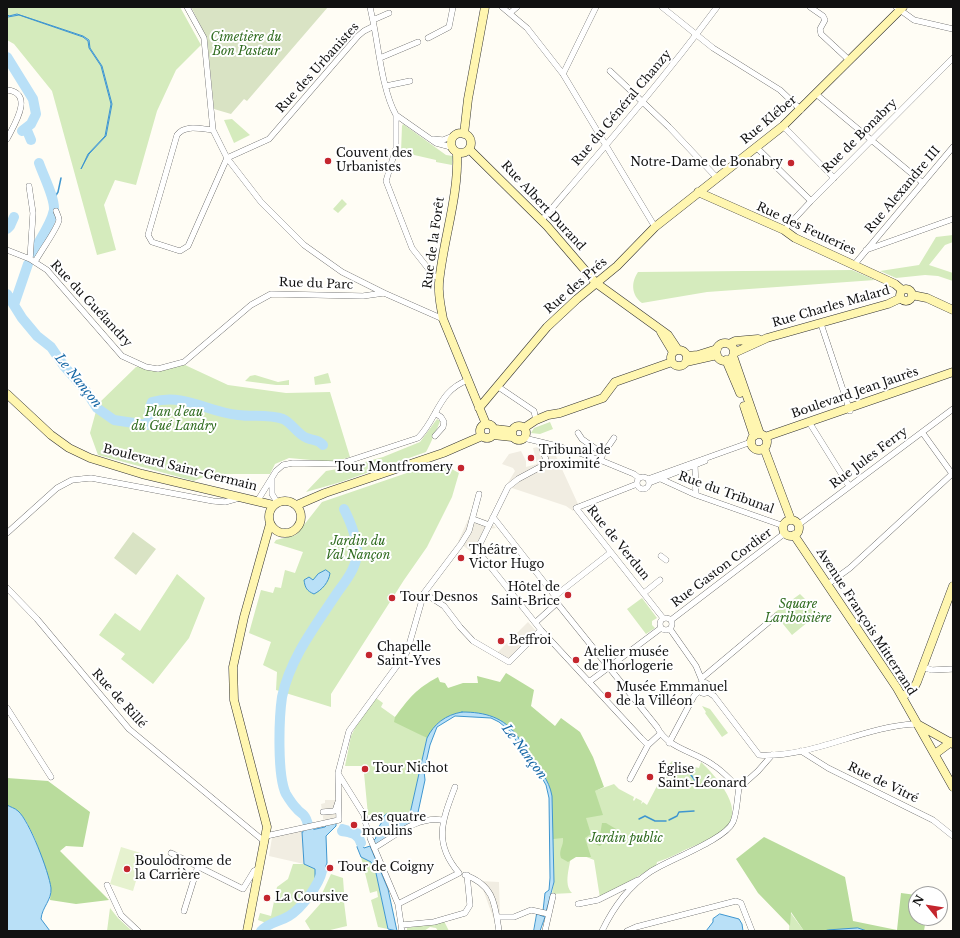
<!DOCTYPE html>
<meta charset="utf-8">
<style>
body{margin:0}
#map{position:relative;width:960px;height:938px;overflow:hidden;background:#fffdf5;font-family:"Libre Baskerville",serif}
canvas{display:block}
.frame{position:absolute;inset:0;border:8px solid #111;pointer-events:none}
.north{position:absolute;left:908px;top:886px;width:40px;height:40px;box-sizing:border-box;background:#fff;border:1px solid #a0a0a0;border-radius:50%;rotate:300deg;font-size:11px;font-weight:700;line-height:16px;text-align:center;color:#111}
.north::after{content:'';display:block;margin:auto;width:14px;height:18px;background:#c4262e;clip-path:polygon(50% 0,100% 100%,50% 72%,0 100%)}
</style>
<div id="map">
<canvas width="960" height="938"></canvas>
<div class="frame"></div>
<div class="north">N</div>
</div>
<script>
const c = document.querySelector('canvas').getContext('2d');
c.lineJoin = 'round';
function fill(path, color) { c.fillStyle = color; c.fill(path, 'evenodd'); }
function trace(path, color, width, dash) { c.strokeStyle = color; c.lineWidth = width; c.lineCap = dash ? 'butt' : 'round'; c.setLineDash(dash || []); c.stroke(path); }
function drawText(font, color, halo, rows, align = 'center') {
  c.font = font + ' "Libre Baskerville",serif'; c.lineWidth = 4; c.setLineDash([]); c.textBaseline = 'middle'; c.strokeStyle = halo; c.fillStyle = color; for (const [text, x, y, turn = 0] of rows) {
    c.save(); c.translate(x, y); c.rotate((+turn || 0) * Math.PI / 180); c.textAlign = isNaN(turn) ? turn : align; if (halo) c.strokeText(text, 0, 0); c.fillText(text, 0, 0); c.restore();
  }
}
fill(new Path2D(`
 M7,7H180L201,45L176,70L157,111L136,185L115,180L104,205L116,250L97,255L52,91L14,44L7,40Z
 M232,119L250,135L234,143L224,120Z
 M403,124L446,155L453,156L452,165L436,162V160L401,152L402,126Z
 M342,199L347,204L338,213L333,209Z
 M953,235V242L945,245L929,265L953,273V281L938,276L925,275L896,278L880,271L919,265L936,237Z
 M852,270L875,280L707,292L642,303C631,295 631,282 638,272Z
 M185,365L228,385L286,393L330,392L350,457L333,462L289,458L275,464L270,474H211L194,481L98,455L90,433L98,404L136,367Z
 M328,373L331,383L315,385L314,377Z
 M255,375L278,382L289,380V385H276L245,381L250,376Z
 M437,419L440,421C440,423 428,449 426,452L341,482L306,492L326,471L343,468L383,457L420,442Z
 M550,422L553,429L540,434L531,433L534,428Z
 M439,462L459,473L452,497L427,547L404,580L331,694V707L276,690L277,672L263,665L271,642L249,633L261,590L273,593L275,587L281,588L285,570L295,573L303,552L274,543L276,540L296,535L322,502Z
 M177,574L205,598L189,638L153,684L121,659L125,654L99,635L115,613L140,631Z
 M800,594L819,613L792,635L774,613Z
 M642,598L657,618L652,621V625L655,628L646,634L627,609Z
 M376,698L383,703L381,707L395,717V720L427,738L409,818L397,830L387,815L379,819L374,815H368L364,773L368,771V768L363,766H345L351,736L356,726Z
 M702,706L710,709L728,733L722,737L705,713L706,712Z
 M672,761L693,772L695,767L699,768L701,762C715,775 746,809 726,828C717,837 706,841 694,846C681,851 671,858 657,862L656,866L600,898L594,860L584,856L571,855C570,867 563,884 572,893L552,894L554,882L552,806L614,784L619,789L634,797L633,800L634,801L636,798L642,801L641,804L643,802L647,805L667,767Z
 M343,828L358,832L362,844L356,845V837L343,835Z
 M361,857L371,862L376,873L388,929L378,927L371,900L378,897L377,891L370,893Z
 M293,864H304L315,869L317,883L313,891L289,916L269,924L258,920L260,913L271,916L277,887L288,879Z
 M331,874L343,878L344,892H337L338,902H344L347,926L326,931H311L305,921L321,903L319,900Z
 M110,908L118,918L132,931H107Z
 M790,912L804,931H789Z
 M444,921L449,931H438L436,928L430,927L424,931H407V928Z`), '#d5ebbd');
fill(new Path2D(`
 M506,673L534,690L531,706L555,726L561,718L580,732L593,757L604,787L595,791L603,815L586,818L591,834L585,838L591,857H576L568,862L561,858C558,850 564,846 563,838L553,839L550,798L547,784L508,726L487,716L460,713L438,723L429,739L394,722L395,717C410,697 416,689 438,677L440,682L445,683L448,688L463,683H478L477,676L500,682Z
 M7,778L48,781L90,812L83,847L66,846L60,851L109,900L76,904L50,900L51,888L35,839L26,821L18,811L7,805Z
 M602,823H606L616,829V832L600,846L595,844L592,840L600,835Z
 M764,837L845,877L853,921L897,930L901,893L916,895V918H926L924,931H804L791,912L790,926L758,893L736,859Z`), '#b9dc9c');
fill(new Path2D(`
 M191,7H328L247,101L244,99L231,114L214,109L207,38Z
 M133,532L156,549L136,575L114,558Z`), '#d9e3c4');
fill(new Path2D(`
 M121,847L144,854L133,891L110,884Z`), '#e6f2cf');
fill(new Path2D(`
 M542,446L560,451L556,456L578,504L573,511L566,506L506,486L515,471L513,468L502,464L509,454L521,451L526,461V467L537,464L533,448Z
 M470,515L489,521L496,528L490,529L478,552L473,553L458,542Z
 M528,622L537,632L510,659L497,653Z
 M325,800H339V820L324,824L321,804L325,803Z
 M302,826L304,864L269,856L273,831Z
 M480,881L499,882L500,919L494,920Z`), '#f1ede2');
const water = new Path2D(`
 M7,14L9,16L17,14L83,36L89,40L90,48L102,66L112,104L106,136L89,154L81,169L88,154L105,136L111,104L101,66L89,48L88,41L83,37L19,15L8,17Z
 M326,570L330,573C329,582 322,590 314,594C307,591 305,588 304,580L309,577L313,580L318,574Z
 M462,712C485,712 504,717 518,737C522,743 525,750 529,756C539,769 549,779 552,796L554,882L546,912L543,911L545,893L549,890L550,878L549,798L546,785L538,771L524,754L511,732L499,722L491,718L455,716L437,727L430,745L424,771L425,780L417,817L405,828L402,825L409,818L427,738C434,724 445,715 462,712Z
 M7,805C10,807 15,808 18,811C29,820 49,872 51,888C52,900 42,907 41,919L50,931H7Z
 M387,814L398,832L376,846L373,841L376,838L374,834L382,822L381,819Z
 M336,822V826L326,836L327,863L325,868L326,871L319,885L315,881V869L304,864L302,832L325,827L329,823Z
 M362,845L364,848L370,846L388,889L397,931L388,929L376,873L371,862L361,857L357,847Z
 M537,914L545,917L540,931H534Z
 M720,914L739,919L742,924L743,931H706L713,922V919Z
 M858,928L867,931H824L828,930Z`);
fill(water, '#b9e0f7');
trace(water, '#3f96cf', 1);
trace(new Path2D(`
 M53,200L58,192L61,178
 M691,775L697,783
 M639,819L645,816L655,821H666
 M669,820L677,816L679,812L694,811`), '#3f96cf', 1.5);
trace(new Path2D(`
 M342,827L363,833`), '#b9e0f7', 6);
trace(new Path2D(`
 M7,57L33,99L36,114L31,124L22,131
 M26,128L31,140
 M7,229L10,226L14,217
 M33,252C40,239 51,225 54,210C55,198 43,175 39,163
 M7,294L22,318L37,336L51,347L64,366L86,391L97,408L114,420L147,425C151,417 148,410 152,402C185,393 207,412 238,415C252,417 269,414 283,419C292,423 298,435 307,438C313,441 318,439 323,445
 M14,305L28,264
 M342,831C351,833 358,833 361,843
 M309,835C308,828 309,823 305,817C304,814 299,812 297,809C293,805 289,799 286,794C277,776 279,718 282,697C290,658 316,625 337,593C345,582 355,570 357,555C358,539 351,523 344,509
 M387,836L410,821L412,817
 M261,931C269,922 279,922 289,916C301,909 319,885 322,871`), '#b9e0f7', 10);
const street = new Path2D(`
 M187,7L204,38L213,130L227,158L261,202L304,245L342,272L384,293
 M370,7L374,26
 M502,7L527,28L563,74L655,227
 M662,7L713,48L780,90L801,110
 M810,7L823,16L825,20L820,29L821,34L849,60
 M896,7L914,20L953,29
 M510,13L517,7
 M373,20L389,13
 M428,38L449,27L453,7
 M380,58L418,42
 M610,71L669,127L717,178
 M563,74L596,7
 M386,86L410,81
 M7,90C35,93 14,125 7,139
 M816,94L923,183
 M396,115V148L386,181L412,248L434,276L440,278
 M783,126L834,178
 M213,130C201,129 185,124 177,135L148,235L152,242L180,251L188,246L227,158L269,139L358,36L364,31L374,26C379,52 383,92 396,115L436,143L451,147
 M433,139L443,140L453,136
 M756,147L811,201
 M29,186L33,213L30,259
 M542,220C601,151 662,81 717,7
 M784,230L811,201L953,58
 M7,250L30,259L47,270L122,356L146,367L158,369L184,362L251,305L271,294L363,296L384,293L443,319
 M866,250L953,219
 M35,262C40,252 58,228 59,220C59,217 57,214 56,211
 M854,265L953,147
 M821,324L850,411
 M497,386L534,411L536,420
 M435,413L441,417L444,422L443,427L435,436
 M809,422L849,486
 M922,432L953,475
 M578,433L582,439L603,454L600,460
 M524,438L561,447L600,460L634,474L639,478
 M540,442L546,460L544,465L518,479L508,487L477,550L541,630L641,738L648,745L660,734
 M603,454L614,438
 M695,466L696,495
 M637 483a6 6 0 1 1 12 0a6 6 0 1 1-12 0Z
 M272,479V494L277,502
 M648,479L751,442
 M661,479L696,495L784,526
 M649,483L705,461
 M637,484L576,508L663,618
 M258,500L276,471L283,465L293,463L339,464L418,438C438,418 438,391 468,380
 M493,517L555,596L557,603L657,727C668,749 694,751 713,765C723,771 730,780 739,788
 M473,519L489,525
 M798,525L953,409
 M7,533L57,488L72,480L91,478L213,501L225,502L239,498
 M661,556L666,560
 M828,584L850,568L952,474
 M7,588L37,619L129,729L265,842
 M424,593L444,606L460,627L473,641L509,662L541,630
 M644,593L660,580
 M555,596L610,553
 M660 624a6 6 0 1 1 12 0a6 6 0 1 1-12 0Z
 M671,620L785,533
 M536,622L557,603
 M670,629L696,666L703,683
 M922,667L932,670L953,669
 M702,678L776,616
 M589,682L661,628
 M698.5 688a5.5 5.5 0 1 1 11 0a5.5 5.5 0 1 1-11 0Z
 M708,692L714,696L759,755C813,758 863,726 916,724
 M7,708L51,777
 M669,743L694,696L699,691
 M801,751L828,768L933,820L953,836
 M339,775L364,815L368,834
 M630,779L648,745
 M455,787C442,821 433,843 459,873
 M739,788L758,771L772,755
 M323,812L335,811L338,802
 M266,836L339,820L338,773L349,731L407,652L424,593L461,544L469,531L479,494
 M370,838L398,904L402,931
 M374,848C395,836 417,816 442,820
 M171,853L243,889L254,871L260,868
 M465,875C494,885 495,904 499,931
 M107,885L121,915L138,931
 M398,904L459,873
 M578,904L598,900L638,880
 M184,911L198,866
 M497,917H514L531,910L549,914
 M402,925L434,922L465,913L470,905L467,875
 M545,931L553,896
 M602,931C613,908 628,887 650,872C668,860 725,840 733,822C737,813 737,799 739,788
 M627,931L636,927L736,901L741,903L752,931`);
const secondary = new Path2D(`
 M451 143a10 10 0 1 1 20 0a10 10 0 1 1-20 0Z
 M464,134L468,99L485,7
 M469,149L547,226L596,283L668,335L678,350
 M457,153C459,196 443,240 439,283C438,296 441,307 443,319L486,424
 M698,192L784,230L795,238L895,284L902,290
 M900 295a6 6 0 1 1 12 0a6 6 0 1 1-12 0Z
 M912,295L927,298L953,310
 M661,332L673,352
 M716 352a9 9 0 1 1 18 0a9 9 0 1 1-18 0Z
 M729,344L735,341L758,339
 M671 358a8 8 0 1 1 16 0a8 8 0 1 1-16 0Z
 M734,353L767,338L888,304L901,298
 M687,356L698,355L717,349
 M733,356L760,434
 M726,360L740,393
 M686,362L717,355
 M7,394L51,435L69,448L90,458L142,474L273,505
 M744,406L754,436
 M479,408L547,327L577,299L617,266L655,227L783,126L903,7
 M480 431a7 7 0 1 1 14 0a7 7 0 1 1-14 0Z
 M512 433a7 7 0 1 1 14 0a7 7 0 1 1-14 0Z
 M524,428L536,420L548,415L560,413L603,398L615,382L672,362
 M495,429L512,431
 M751 442a8 8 0 1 1 16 0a8 8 0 1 1-16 0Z
 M493,435L512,437
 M765,437L953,372
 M764,448L791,520
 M269 517a16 16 0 1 1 32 0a16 16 0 1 1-32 0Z
 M297,505L325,493L443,453L482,436
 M783 528a8 8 0 1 1 16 0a8 8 0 1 1-16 0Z
 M794,535L897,688L953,787
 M902,697L914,688L917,682L953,586
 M917,724L953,744
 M935,754L951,742
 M247,931L267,827L234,700L233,667L244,617L270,524`);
trace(street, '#444', 6);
trace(secondary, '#333', 9);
trace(street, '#fff', 5.5);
trace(secondary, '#fff6b0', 8);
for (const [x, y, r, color] of [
 [328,161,4,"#c4262e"],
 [791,163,4,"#c4262e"],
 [531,458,4,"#c4262e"],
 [461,468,4,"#c4262e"],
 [461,558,4,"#c4262e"],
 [568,595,4,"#c4262e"],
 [392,598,4,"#c4262e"],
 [501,641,4,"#c4262e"],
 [369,655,4,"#c4262e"],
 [576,660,4,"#c4262e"],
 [608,695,4,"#c4262e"],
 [365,769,4,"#c4262e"],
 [650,777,4,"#c4262e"],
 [354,825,4,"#c4262e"],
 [330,868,4,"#c4262e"],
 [127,869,4,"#c4262e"],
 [267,898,4,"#c4262e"]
]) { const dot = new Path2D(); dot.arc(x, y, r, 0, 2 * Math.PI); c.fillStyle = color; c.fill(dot); trace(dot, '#fff', 1.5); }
drawText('italic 12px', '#2f6b1f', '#fff', [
 ["Cimetière du",246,38],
 ["Bon Pasteur",246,52],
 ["Plan d'eau",174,413],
 ["du Gué Landry",174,427],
 ["Jardin du",358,542],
 ["Val Nançon",358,556],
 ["Square",798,605],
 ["Lariboisière",798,619],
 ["Jardin public",626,839]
]);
drawText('12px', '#111', '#fff', [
 ["Rue des Urbanistes",318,68,-48],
 ["Rue du Général Chanzy",622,108,-50],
 ["Rue Kléber",769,120,-40],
 ["Rue de Bonabry",860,136,-45],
 ["Rue Alexandre III",903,190,-50],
 ["Rue Albert Durand",543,206,47],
 ["Rue des Feuteries",806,229,25],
 ["Rue de la Forêt",434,243,-82],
 ["Rue du Parc",316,284,2],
 ["Rue des Prés",576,286,-41],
 ["Rue du Guélandry",91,304,47],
 ["Rue Charles Malard",831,307,-16],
 ["Boulevard Jean Jaurès",855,393,-19],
 ["Rue Jules Ferry",869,458,-37],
 ["Boulevard Saint-Germain",180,468,14],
 ["Rue du Tribunal",726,493,20],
 ["Rue de Verdun",618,543,51],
 ["Rue Gaston Cordier",722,568,-37],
 ["Avenue François Mitterrand",866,622,57],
 ["Rue de Rillé",119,699,48],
 ["Rue de Vitré",883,783,26]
]);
drawText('12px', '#111', '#fff', [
 ["Couvent des",336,154],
 ["Urbanistes",336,168],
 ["Notre-Dame de Bonabry",783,163,"right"],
 ["Tribunal de",539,451],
 ["proximité",539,465],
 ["Tour Montfromery",453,468,"right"],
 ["Théâtre",469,551],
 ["Victor Hugo",469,565],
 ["Hôtel de",560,588,"right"],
 ["Saint-Brice",560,602,"right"],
 ["Tour Desnos",400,598],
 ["Beffroi",509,641],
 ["Chapelle",377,648],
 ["Saint-Yves",377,662],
 ["Atelier musée",584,653],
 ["de l'horlogerie",584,667],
 ["Musée Emmanuel",616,688],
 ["de la Villéon",616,702],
 ["Tour Nichot",373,769],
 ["Église",658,770],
 ["Saint-Léonard",658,784],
 ["Les quatre",362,818],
 ["moulins",362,832],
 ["Boulodrome de",135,862],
 ["la Carrière",135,876],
 ["Tour de Coigny",338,868],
 ["La Coursive",275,898]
], 'left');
drawText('italic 13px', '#1768a6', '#fff', [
 ["Le Nançon",78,381,51],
 ["Le Nançon",524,752,53]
]);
</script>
